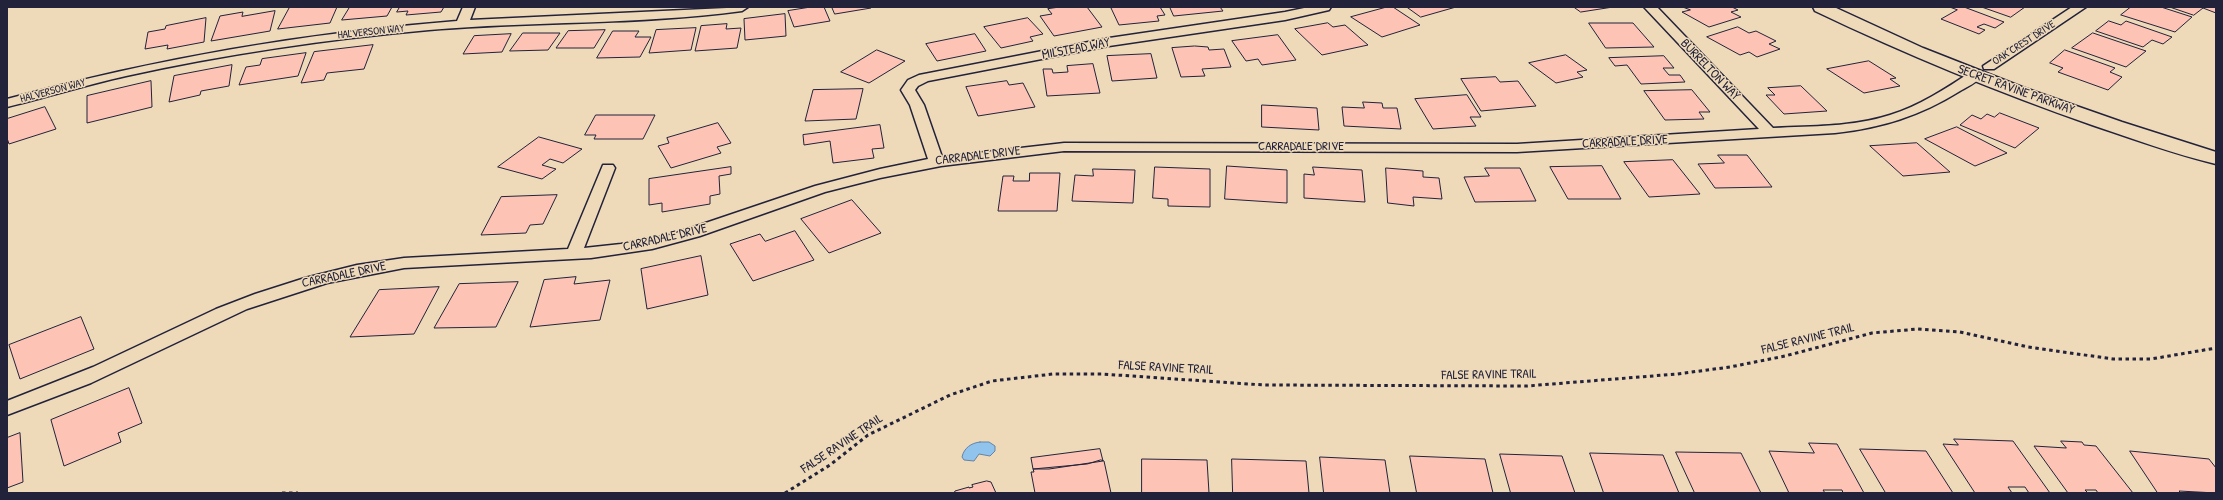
<!DOCTYPE html>
<style>
body{margin:0}
#map{position:relative;width:2223px;height:500px;overflow:hidden;background:#eed9b8;font-family:"Patrick Hand",sans-serif}
canvas{display:block}
.frame{position:absolute;inset:0;border:8px solid #22223b;pointer-events:none}
</style>
<div id="map">
<canvas width="2223" height="500"></canvas>
<div class="frame"></div>
</div>
<script>
const c = document.querySelector('canvas').getContext('2d');
c.lineJoin = 'round';
function fill(path, color) { c.fillStyle = color; c.fill(path, 'evenodd'); }
function trace(path, color, width, dash) { c.strokeStyle = color; c.lineWidth = width; c.lineCap = dash ? 'butt' : 'round'; c.setLineDash(dash || []); c.stroke(path); }
function drawText(font, color, halo, rows, align = 'center') {
  c.font = font + ' "Patrick Hand",sans-serif'; c.lineWidth = 3; c.setLineDash([]); c.textBaseline = 'middle'; c.strokeStyle = halo; c.fillStyle = color; for (const [text, x, y, turn = 0] of rows) {
    c.save(); c.translate(x, y); c.rotate((+turn || 0) * Math.PI / 180); c.textAlign = isNaN(turn) ? turn : align; if (halo) c.strokeText(text, 0, 0); c.fillText(text, 0, 0); c.restore();
  }
}
const water = new Path2D(`
 M980,442H989L995,446V451L990,456L979,454L974,461L964,460L962,457C964,448 971,443 980,442Z`);
fill(water, '#90c4ed');
trace(water, '#6483a6', 1);
const building = new Path2D(`
 M290,7H337L330,23L278,29Z
 M350,7H392L387,16L342,20Z
 M400,7H444L441,12L406,15L408,11L397,12Z
 M811,7H824L830,21L794,27L788,11Z
 M832,7H870L871,8L835,14Z
 M1060,7H1087L1102,27L1054,36L1040,16L1052,14L1048,9Z
 M1125,7H1160L1165,15L1157,16L1159,21L1119,25L1111,8Z
 M1170,7H1220L1223,11L1174,16Z
 M1387,7H1393L1420,25L1382,37L1351,17Z
 M1407,7H1456L1421,17Z
 M1574,7H1613L1581,12Z
 M1683,7H1732L1738,10L1731,12L1741,17L1709,27L1682,12L1690,10Z
 M1950,7H1964L2004,22L1995,28L1984,24L1979,26L1977,27L1985,30L1979,34L1941,19L1957,10Z
 M1982,7H2025L2011,17Z
 M2131,7H2161L2192,17L2175,32L2121,15Z
 M2170,7H2216V13L2203,8L2194,15Z
 M275,11L270,31L211,41L220,16L243,12L242,16Z
 M785,14L786,36L745,40L744,19Z
 M206,18L204,42L167,49L168,45L145,49L148,32L165,29L166,26Z
 M1028,18L1043,34L1030,37L1033,41L1001,48L984,27Z
 M2109,21L2121,25L2126,21L2172,37L2163,44L2152,40L2143,47L2096,31Z
 M1328,23L1333,27L1345,25L1368,45L1322,55L1295,29Z
 M1589,23H1633L1654,47L1606,48Z
 M727,24L726,29L741,28L737,48L695,51L701,26Z
 M1738,27L1749,33L1756,31L1776,41L1769,44L1780,49L1757,57L1749,52L1740,55L1707,37Z
 M696,28L691,50L649,53L656,30Z
 M605,30L594,48H556L568,31Z
 M613,31H639L635,37H651L640,57L597,58Z
 M523,33H560L548,50L510,51Z
 M2093,33L2146,51L2126,67L2072,48Z
 M511,34L502,52L463,54L474,36Z
 M975,34L986,51L937,61L926,44Z
 M1278,35L1296,60L1262,65L1258,59L1246,61L1232,41Z
 M373,45L364,69L327,73L324,80L301,83L314,52Z
 M1195,46L1208,47L1209,50L1224,49L1231,67L1202,69L1205,76L1181,77L1172,48Z
 M877,50L905,61L869,83L841,72Z
 M2065,50L2115,68L2110,72L2122,77L2108,90L2058,72L2063,68L2050,63Z
 M306,53L298,76L239,85L246,67L260,65L262,59Z
 M1151,54L1157,78L1112,81L1107,56Z
 M1566,55L1587,70L1577,72L1583,77L1556,83L1529,63Z
 M1664,56L1674,68H1663L1669,75H1680L1685,82L1641,84L1627,65L1615,66L1609,58Z
 M1869,61L1896,78L1890,79L1900,86L1864,93L1827,69Z
 M1093,64L1100,93L1047,96L1043,69H1052L1053,73L1068,72L1067,66Z
 M232,65L229,86L201,91L200,95L169,102L174,76Z
 M1496,77L1500,82L1518,81L1536,106L1481,111L1461,79Z
 M151,81L152,107L87,123V96Z
 M1007,81L1009,85L1023,83L1035,107L978,116L966,87Z
 M1801,86L1827,111L1784,114L1766,95H1775L1768,88Z
 M863,89L856,119L805,121L813,90Z
 M1692,90L1710,112H1699L1704,119L1665,120L1644,91Z
 M1467,95L1481,117H1470L1476,126L1433,129L1415,99Z
 M1363,102L1382,103L1383,108H1397L1401,129L1344,126L1342,107L1364,108Z
 M1262,105L1317,108L1319,130L1262,127Z
 M45,107L56,129L9,144L7,138V119Z
 M2000,113L2039,128L2015,148L1960,125L1972,115L1981,119L1987,114L1994,117Z
 M596,115H655L643,139H594L596,135H585Z
 M718,123L731,143L717,147L721,153L671,168L658,146L669,143L667,138Z
 M880,125L884,148L872,149L874,158L833,163L830,141L804,145L803,135Z
 M1957,127L2007,153L1975,166L1925,139Z
 M539,137L582,149L563,163L550,159L542,165L556,169L542,179L498,167Z
 M1917,143L1950,172L1903,176L1870,146Z
 M1718,155H1747L1772,187L1715,188L1698,164L1724,163Z
 M1673,160L1700,194L1649,197L1624,162Z
 M1227,166L1287,170V203L1225,199Z
 M1602,166L1621,199H1568L1550,167Z
 M731,167V174L719,176L720,194L710,196V204L662,212V203L649,205V179Z
 M1155,167L1210,169V207L1168,206V199L1153,198Z
 M1313,167L1362,170L1365,202L1304,198V174L1314,175Z
 M1386,168L1423,171V177L1439,178L1442,199L1413,197L1414,206L1388,203Z
 M1485,168H1520L1536,201L1475,202L1464,177L1489,176Z
 M1093,169L1135,170L1133,203L1072,201L1075,175L1093,176Z
 M1030,173H1060L1057,211H998L1003,176H1014L1013,181H1029Z
 M557,195L543,224L530,225L526,233L481,235L501,197Z
 M852,200L881,233L829,253L801,219Z
 M795,231L814,260L753,281L730,244L760,234L765,241Z
 M701,256L708,295L647,309L641,269Z
 M576,277L574,284L610,280L600,320L530,327L544,280Z
 M518,282L496,327L434,328L459,284Z
 M439,287L414,334L350,337L379,290Z
 M81,317L94,349L20,379L9,345Z
 M129,388L142,423L118,433L121,442L64,466L51,420Z
 M20,433L23,482L7,488V438Z
 M1954,439L2013,441L2050,493H2029L2025,487H2008L2012,493H1975L1943,444L1958,445Z
 M2061,441L2082,442L2084,445L2096,446L2133,493H2098L2096,490H2085L2088,493H2068L2034,446L2066,448Z
 M1809,443L1837,444L1864,493H1843L1842,490H1823L1825,493H1789L1769,451L1814,453Z
 M1100,449L1103,461L1049,469H1033L1031,458Z
 M1860,449L1926,451L1953,493H1886Z
 M2130,451L2209,459L2216,468V493L2179,491L2181,493H2158Z
 M1676,452L1741,453L1761,493H1695Z
 M1590,453L1663,455L1679,493H1604Z
 M1500,454L1562,456L1575,493H1511Z
 M1410,456L1485,459L1493,493H1417Z
 M1320,457L1385,460L1390,493H1324Z
 M1142,459L1207,460L1209,493H1142Z
 M1232,459L1306,461L1309,493H1233Z
 M1101,460L1104,461L1111,493H1035L1031,472H1034L1033,469L1087,464Z
 M987,481L991,482L996,493H954L955,491L969,487V488L973,487L972,485Z`);
fill(building, '#fdc3b4');
trace(building, '#22223b', 1);
const minor = new Path2D(`
 M463,7H475L470,20L748,7L742,11C638,25 533,21 429,30C327,39 226,54 126,76C86,85 47,97 7,107V99C155,59 304,33 457,21Z
 M1309,7H1331L1329,10L1285,20L1109,46L928,81L918,86L915,90L924,105L942,157L1064,143L1517,144L1759,129L1644,7H1657L1773,128C1812,126 1853,127 1890,115C1919,106 1945,89 1971,72H1981L1983,75C1978,82 1967,87 1960,91C1920,116 1881,128 1835,133L1517,152L1064,151L941,166L880,178L825,192L700,236L652,249L591,258L404,268L327,283L247,309L91,383L7,415V401L93,367L216,309L255,294L305,278L357,265L404,258L568,249L603,165H613L615,168L584,248L621,244L670,235L815,186L880,169L928,159L910,105L901,90L908,80L919,75L1109,38L1285,12Z
 M2072,7H2086L1994,69H1984L1983,66Z`);
const secondary = new Path2D(`
 M1813,7H1834L1923,48L2022,87L2122,122L2216,152V164C2174,154 2133,139 2092,125C1997,92 1905,54 1815,11Z`);
trace(minor, '#22223b', 3);
trace(secondary, '#22223b', 3);
trace(new Path2D(`
 M282,493H298
 M785,493L830,465L868,435L950,395L992,381L1053,374H1102L1264,385L1527,386L1677,374L1730,367L1785,356L1872,333L1918,329L1960,332L2028,347L2113,359H2151L2216,348`), '#22223b', 3, [3.5, 3.5]);
fill(minor, '#eed9b8');
fill(secondary, '#eed9b8');
drawText('11px', '#22223b', '#eed9b8', [
 ["HALVERSON WAY",371,32,-6],
 ["OAK CREST DRIVE",2024,43,-33],
 ["HALVERSON WAY",53,91,-15]
]);
drawText('13px', '#22223b', '#eed9b8', [
 ["MILSTEAD WAY",1076,49,-11],
 ["BURRELTON WAY",1710,70,46],
 ["SECRET RAVINE PARKWAY",2016,90,20],
 ["CARRADALE DRIVE",1625,142,-3],
 ["CARRADALE DRIVE",1301,147],
 ["CARRADALE DRIVE",978,156,-7],
 ["CARRADALE DRIVE",665,238,-13],
 ["CARRADALE DRIVE",344,275,-12],
 ["FALSE RAVINE TRAIL",1808,339,-14],
 ["FALSE RAVINE TRAIL",1166,368,3],
 ["FALSE RAVINE TRAIL",1489,375,-1],
 ["FALSE RAVINE TRAIL",842,444,-34]
]);
</script>
